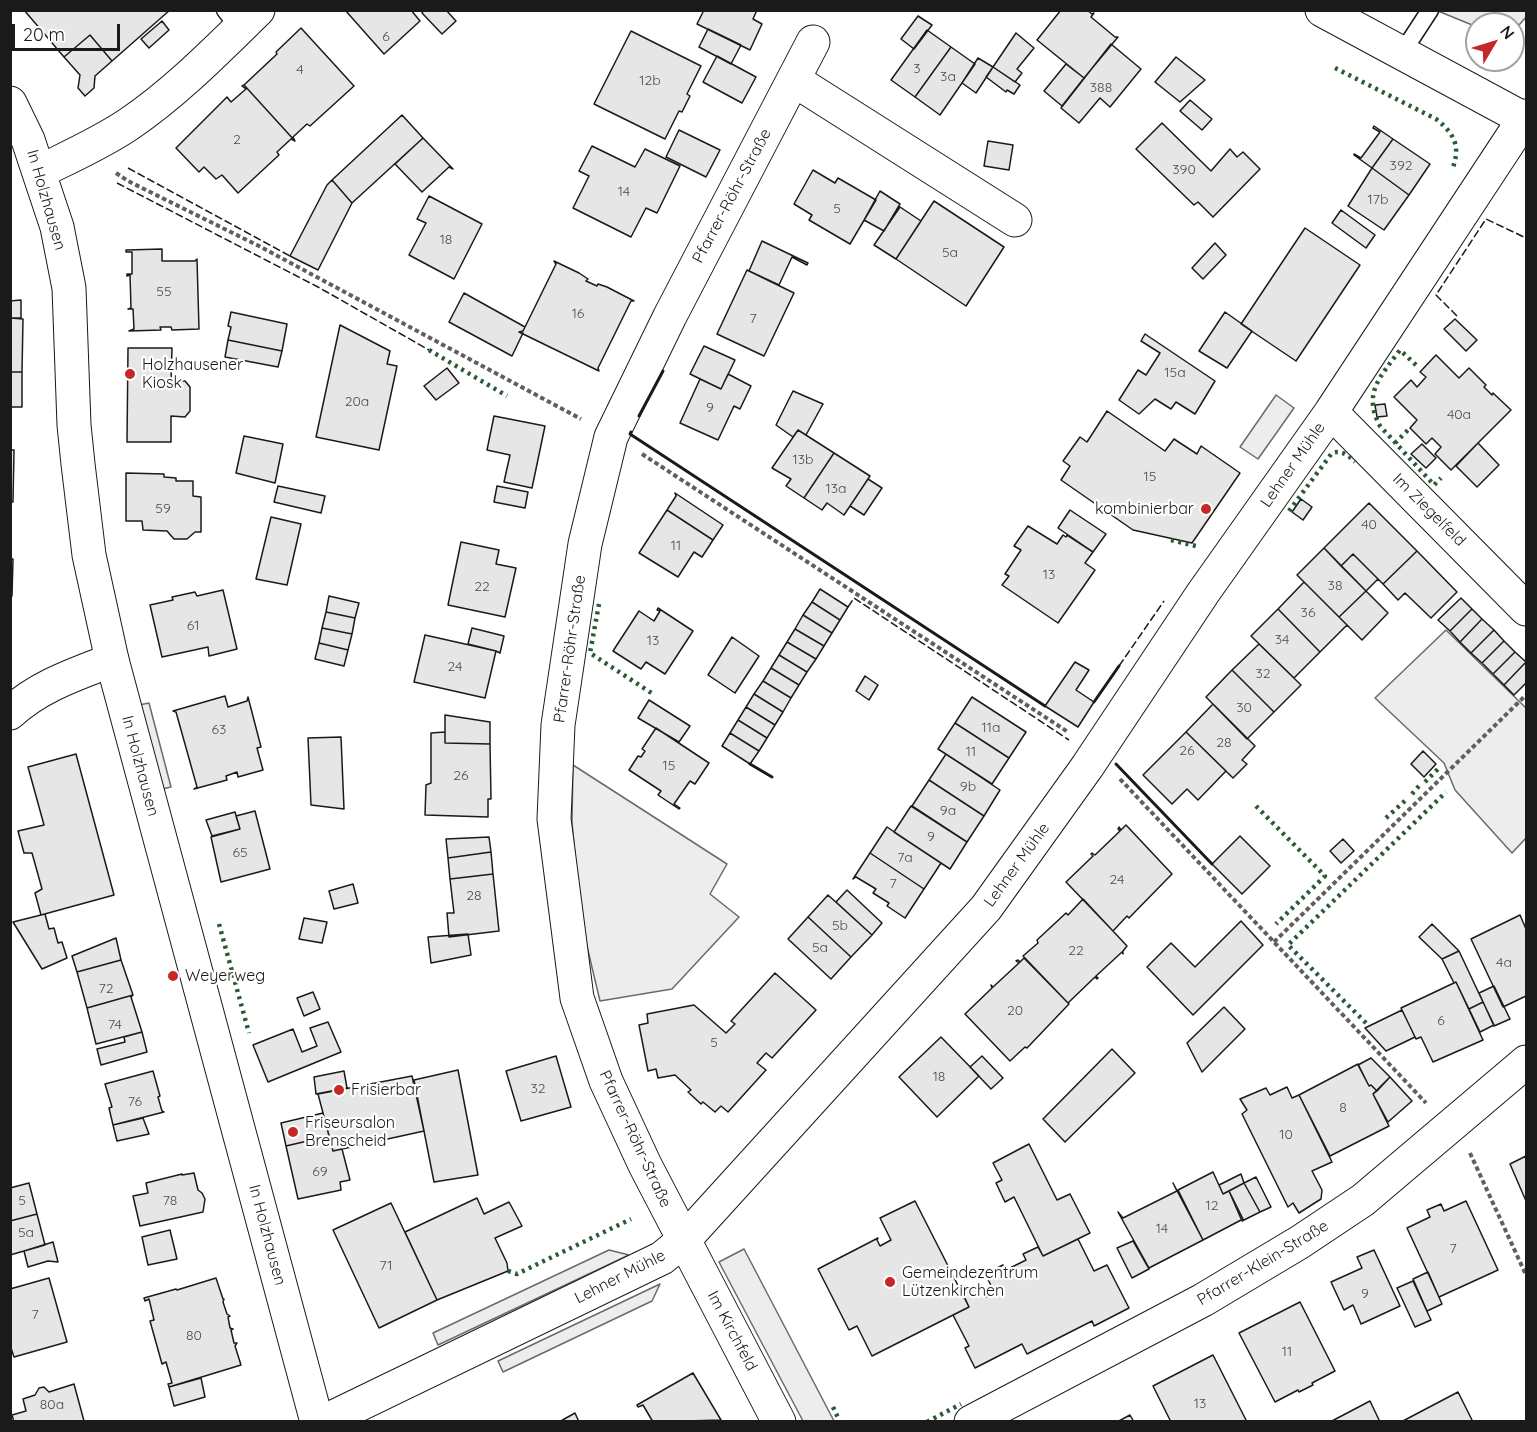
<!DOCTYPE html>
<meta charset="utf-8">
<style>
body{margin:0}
#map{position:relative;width:1537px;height:1432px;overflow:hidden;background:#fff;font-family:Quicksand,sans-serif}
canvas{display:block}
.frame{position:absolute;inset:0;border:12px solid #1a1a1a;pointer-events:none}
.north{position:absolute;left:1465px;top:12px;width:60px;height:60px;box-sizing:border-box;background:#fff;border:2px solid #a3a3a3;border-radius:50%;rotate:52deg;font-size:16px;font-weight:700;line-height:24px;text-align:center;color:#1a1a1a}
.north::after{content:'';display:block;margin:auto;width:21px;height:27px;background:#c62828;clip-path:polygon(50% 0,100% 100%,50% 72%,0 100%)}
.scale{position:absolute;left:12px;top:24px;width:108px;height:27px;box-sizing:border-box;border:3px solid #1a1a1a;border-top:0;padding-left:8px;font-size:18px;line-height:21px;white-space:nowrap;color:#1a1a1a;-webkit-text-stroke:4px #fff;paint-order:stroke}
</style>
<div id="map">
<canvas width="1537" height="1432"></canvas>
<div class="frame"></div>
<div class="north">N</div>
<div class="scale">20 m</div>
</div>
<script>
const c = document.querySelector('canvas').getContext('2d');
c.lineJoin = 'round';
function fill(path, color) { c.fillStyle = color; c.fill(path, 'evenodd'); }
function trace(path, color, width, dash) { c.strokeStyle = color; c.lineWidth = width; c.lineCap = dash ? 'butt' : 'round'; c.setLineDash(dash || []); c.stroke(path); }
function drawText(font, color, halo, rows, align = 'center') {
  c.font = font + ' Quicksand,sans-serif'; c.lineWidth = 4.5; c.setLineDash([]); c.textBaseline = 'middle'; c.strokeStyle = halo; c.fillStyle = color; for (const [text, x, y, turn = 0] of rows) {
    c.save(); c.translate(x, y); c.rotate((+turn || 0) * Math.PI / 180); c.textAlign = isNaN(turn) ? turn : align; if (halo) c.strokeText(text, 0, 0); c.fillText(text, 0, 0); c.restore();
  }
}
const built = new Path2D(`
 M1438,11H1526V17L1513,32V24H1477V27Z
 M1276,395L1294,408L1258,459L1240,447Z
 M1446,630L1526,708V838L1512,853L1455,790L1444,763L1375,698Z
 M149,703L171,787L162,789L139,705Z
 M573,765L727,864L710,894L739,917L672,989L600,1001L581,921L572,822Z
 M744,1249L834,1421H803L719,1262Z
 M609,1250L629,1255L438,1345L433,1333Z
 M660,1284L652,1301L503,1372L498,1361Z`);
fill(built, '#ededed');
trace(built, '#6a6a6a', 1.5);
const building = new Path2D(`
 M24,10H170L112,61L90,35L64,57Z
 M345,10H411L420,21L384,54Z
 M424,10H446L456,21L442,34L422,13Z
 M704,10H757L753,19L762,24L750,50L697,24Z
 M1061,10H1087L1092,14L1094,13L1091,17L1115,37H1118L1084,78L1037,40Z
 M918,16L932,25L914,49L901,39Z
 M162,21L169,30L149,48L141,39Z
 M301,28L354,86L310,126L307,124L293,137L295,141L244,85L277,54L276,52Z
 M708,29L741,45L731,64L699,47Z
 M927,30L951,47L915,97L891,80Z
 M631,31L701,66L687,94L690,96L682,112L679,111L665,139L594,104Z
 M1016,33L1034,48L1017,69L1022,73L1015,82L993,67Z
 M90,35L112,61L95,76L94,88L85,96L78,88L80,75L64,57Z
 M1111,44L1141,69L1110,107L1100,98L1079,123L1061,108Z
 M951,47L975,64L940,115L915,97Z
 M717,56L756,77L742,103L703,82Z
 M1176,57L1205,80L1180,102L1155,82Z
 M978,58L993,67L976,93L962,83Z
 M1066,64L1084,78L1062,106L1044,91Z
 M993,67L1020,85L1014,94L1007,90L1006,92L986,77Z
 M244,85L295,141L291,139L277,152L279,155L238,193L222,175L216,179L204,167L199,172L176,148L227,97L231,102L246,89L242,86Z
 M1190,100L1212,119L1202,130L1180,111Z
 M402,115L423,138L352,203L332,180Z
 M1162,123L1211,171L1230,149L1237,157L1243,152L1260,169L1213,217L1198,202L1194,205L1136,149Z
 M1374,126L1393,139L1372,168L1354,155V154L1361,158L1380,132L1373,128Z
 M679,130L720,150L706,177L666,157Z
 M423,138L453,169L449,167L422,192L395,164Z
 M1393,139L1430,164L1409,195L1372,168Z
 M988,141L1013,145L1009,170L984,166Z
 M592,146L635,167L645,149L680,166L657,213L646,208L631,237L573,208L589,176L579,171Z
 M1372,168L1409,195L1384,230L1348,206Z
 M813,170L835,183L838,178L876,200L850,244L809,220L812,215L794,204Z
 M332,180L352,203L318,270L290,256L327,185Z
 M880,191L900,204L884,231L864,220Z
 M429,196L482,224L454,279L409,255L426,223L417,219Z
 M934,201L1004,247L966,306L896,259Z
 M900,207L921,221L896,259L874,245Z
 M1341,210L1375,235L1366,248L1332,223Z
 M1305,228L1360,265L1296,361L1241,324Z
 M762,241L808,263L807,265L792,257L779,285L749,271Z
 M1215,243L1226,255L1203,279L1192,268Z
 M162,249V261H195L197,259L199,329L172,330L171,327H160L161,330L129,331L134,329L133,309H128L131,308L130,275L127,276V274H132V252H126V250Z
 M554,261L579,273L588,279L586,281L597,286L598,284L607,287L634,301H631L598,368L599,371L519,332L523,331L525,327L556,264Z
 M747,270L794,293L764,356L717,334Z
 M464,293L525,327L523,331L519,332L523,333L512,356L449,322Z
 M21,300V318H10V301Z
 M231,312L287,324L282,351L228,340L231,327L228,326Z
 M1225,312L1252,331L1227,368L1199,351Z
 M10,318L23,319L22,372H10Z
 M1455,319L1477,340L1466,351L1444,329Z
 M340,325L390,351L387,364L397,366L379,450L316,437Z
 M1145,334L1215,381L1195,414L1176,402L1171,409L1155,399L1139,414L1119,400L1138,370L1146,375L1160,353L1141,341Z
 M228,340L282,351L278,367L225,357Z
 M704,346L735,360L721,389L690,374Z
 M128,348H172L171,381H185L190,387V411L185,417L171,416V442H127Z
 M1436,355L1459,378L1469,368L1486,385L1484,387L1492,395L1493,393L1511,410L1451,470L1435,454L1441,447L1432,438L1426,444L1410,428L1417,420L1394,397L1411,380L1417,387L1426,377L1420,372Z
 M447,368L459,383L436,400L424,386Z
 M10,372H22V407H10Z
 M728,374L751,386L740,409L734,406L718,440L680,423L700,379L721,389Z
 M793,391L823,404L806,435L798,430L793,437L776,425Z
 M1385,404L1387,416L1377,417L1375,405Z
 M1107,411L1165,451L1174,439L1197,454L1201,446L1240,473L1192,543L1133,530L1061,480L1070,466L1063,461L1080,437L1087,442Z
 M494,416L545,426L532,488L504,482L510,455L487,450Z
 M798,430L834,453L804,498L786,486L791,479L772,468Z
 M244,436L283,444L275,483L236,473Z
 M1478,443L1499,465L1477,487L1456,466Z
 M1422,444L1436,458L1426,468L1411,454Z
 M10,450H14L13,502H10Z
 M834,453L870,476L844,515L827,503L822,510L804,498Z
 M126,473L164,474V477L176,478V481H193V496L201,497V532H195L187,539H174L167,531L143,530L142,521H126Z
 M868,479L882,488L864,515L850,506Z
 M278,486L325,496L321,513L274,502Z
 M497,486L528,492L525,508L494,502Z
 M675,493L723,525L713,540L667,510L676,496Z
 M1301,499L1312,507L1303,520L1292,512Z
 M1369,503L1417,551L1383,584L1353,554L1341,566L1324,548Z
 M667,510L713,540L702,557L694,552L678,577L639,553Z
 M1070,510L1106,534L1093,552L1058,528Z
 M271,517L301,524L287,585L256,579Z
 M1028,526L1057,544L1063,535L1066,537L1067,535L1093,552L1085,563L1095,570L1058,623L1002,585L1009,576L1005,574L1021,550L1014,546Z
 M461,542L499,550L496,564L516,568L505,617L448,605Z
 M1324,548L1366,591L1339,617L1297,575Z
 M1417,551L1457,592L1431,618L1405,593L1398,600L1383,584Z
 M1353,554L1378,579L1366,591L1341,566Z
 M10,559H13L12,596H10Z
 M1304,582L1347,625L1320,652L1278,609Z
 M820,589L848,607L840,620L812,602Z
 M223,590L237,649L209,656L208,647L162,657L150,605L173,600L172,597L195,592L197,596Z
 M1366,591L1388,613L1362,640L1339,617Z
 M329,596L359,603L355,618L326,612Z
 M1461,598L1472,609L1450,631L1438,620Z
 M812,602L840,620L832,633L803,615Z
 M658,608L693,631L665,674L646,662L641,669L613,651L639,611L654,621L660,611L657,610Z
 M1278,609L1320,652L1294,678L1251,636Z
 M1472,609L1482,619L1460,642L1450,631Z
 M326,612L355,618L352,634L322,628Z
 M803,615L832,633L824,646L795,629Z
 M1482,619L1494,630L1471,653L1460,642Z
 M322,628L352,634L348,650L319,643Z
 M472,628L504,636L500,653L496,651L468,644Z
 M795,629L824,646L816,659L787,642Z
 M1494,630L1504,641L1482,663L1471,653Z
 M425,635L496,651L485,698L414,682Z
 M732,637L759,656L735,693L708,675Z
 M1504,641L1515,652L1493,674L1482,663Z
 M787,642L816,659L807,672L779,655Z
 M319,643L348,650L344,666L315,659Z
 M1259,644L1301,685L1274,712L1232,670Z
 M1515,652L1526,662L1504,685L1493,674Z
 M779,655L807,672L799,685L771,668Z
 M1075,662L1089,670L1076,690L1094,702L1078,727L1045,706Z
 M1526,662V683L1514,695L1504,685Z
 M771,668L799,685L791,698L763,681Z
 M1232,670L1274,712L1247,739L1206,697Z
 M865,676L878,685L869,700L856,691Z
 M763,681L791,698L783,712L754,694Z
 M754,694L783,712L775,725L746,707Z
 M225,696L228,707L247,701L248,697L261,747L257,748L263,770L238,777L237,772L226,776L227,780L194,789L197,787L176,712L173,711Z
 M972,697L1026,732L1009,758L955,723Z
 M649,700L690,726L679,742L638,718Z
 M1213,704L1255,746L1242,760L1247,764L1233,778L1186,732Z
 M746,707L775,725L767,738L738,720Z
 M445,715L490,722V744L445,743Z
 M738,720L767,738L759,751L730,733Z
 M955,723L1009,758L992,784L938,749Z
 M656,728L709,763L695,784L690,781L674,804L680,808L679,809L658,795L661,791L629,770L638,756L641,757L645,751L642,749Z
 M445,732V743L490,744L491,799H488V817L425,815L426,785L431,783V733Z
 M1186,732L1226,771L1198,800L1187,789L1172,804L1143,775Z
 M730,733L759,751L750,764L722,746Z
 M341,737L344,809L311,805L308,738Z
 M1423,751L1436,764L1424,777L1411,764Z
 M76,754L114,895L41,915L35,893L42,889L32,853H24L18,831L44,825L28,767Z
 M946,754L1000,790L984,816L929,780Z
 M929,780L984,816L967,842L912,806Z
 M911,806L967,842L950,869L894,832Z
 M255,811L270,869L221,882L211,837L240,829L236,816Z
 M235,812L240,829L212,836L206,820Z
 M1126,825L1172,874L1129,918L1127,916L1113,931L1066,882L1093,856L1091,854L1092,853L1095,855L1120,831L1118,829L1119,827L1121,830Z
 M887,827L941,863L924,889L870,853Z
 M1240,836L1270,866L1242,894L1212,864Z
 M489,837L491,852L448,858L446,839Z
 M1343,839L1354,851L1341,863L1330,851Z
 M491,852L493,874L450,879L448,858Z
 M870,853L924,889L905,918L887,906L889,903L873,893L876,889L856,877L853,879Z
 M493,874L499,931L449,937L447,913H454L450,879Z
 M353,884L358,903L334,909L329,891Z
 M847,890L882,923L872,935L836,902Z
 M828,895L872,935L851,957L808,917Z
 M1083,899L1127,946L1123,951V954L1122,952L1096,976L1098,978L1097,979L1095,977L1068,1003L1023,956L1038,943L1037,940L1066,913L1068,915Z
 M45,914L49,929L54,928L58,943L62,942L67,958L42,969L13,922Z
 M1520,915L1526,929V996L1503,1007L1471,939Z
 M808,917L851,957L831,979L788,939Z
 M304,918L327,922L322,943L299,939Z
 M1241,921L1263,945L1193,1015L1147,967L1171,943L1195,967Z
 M1432,924L1459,951L1442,959L1419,937Z
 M468,934L471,955L431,963L428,937Z
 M116,938L121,960L77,972L72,956Z
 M1459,951L1483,1002L1469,1009L1456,982L1454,983L1442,959Z
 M1024,958L1069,1004L1027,1048L1025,1047L1010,1061L965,1014L992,988L991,985L993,987L1019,963L1016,961L1018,960L1020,962Z
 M121,960L133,995L87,1008L77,972Z
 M775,973L816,1010L772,1058L766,1053L757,1063L766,1070L728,1112L721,1106L715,1112L703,1102L701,1104L688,1092L691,1090L675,1075L658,1078L656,1069L648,1071L639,1025L648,1023L647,1014L694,1005L726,1033L735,1024L731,1021Z
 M1456,982L1483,1040L1433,1062L1421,1037L1416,1039L1401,1008Z
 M1494,986L1510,1019L1494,1026L1479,993Z
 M313,992L320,1009L304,1016L297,998Z
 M133,995L131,997L142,1032L96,1044L87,1008Z
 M1483,1002L1494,1025L1480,1032L1469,1009Z
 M1224,1007L1245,1029L1202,1072L1187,1043Z
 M1402,1010L1415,1037L1386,1051L1365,1028Z
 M328,1022L341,1052L268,1082L253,1045L293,1029L302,1052L317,1046L310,1028Z
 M142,1032L147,1052L101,1065L97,1049L125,1042L124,1037Z
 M941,1037L979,1076L937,1117L899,1077Z
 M1112,1049L1135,1073L1065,1142L1043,1119Z
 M556,1056L571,1107L521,1121L506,1071Z
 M982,1056L1003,1078L991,1089L970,1067Z
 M1371,1058L1390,1077L1377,1091L1371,1085L1369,1086L1358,1065Z
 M1358,1064L1369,1086L1371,1085L1377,1091L1373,1094L1389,1126L1330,1156L1299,1095Z
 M458,1070L478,1175L434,1182L414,1080Z
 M153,1071L160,1096L158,1097L162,1111L164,1112L113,1125L109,1108L112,1107L105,1084Z
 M344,1071L347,1088L316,1094L314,1077Z
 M412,1076L424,1131L333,1151L318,1094Z
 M1390,1077L1412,1101L1388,1122L1373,1094Z
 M1287,1087L1292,1098L1299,1095L1332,1162L1312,1171L1322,1190L1321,1199L1299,1213L1293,1203L1288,1207L1242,1114L1247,1110L1240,1099L1266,1088L1270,1095Z
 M323,1113L329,1136L286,1146L281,1123Z
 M143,1118L149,1134L117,1141L113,1125Z
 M329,1136L333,1151L342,1149L350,1180L340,1182L341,1190L298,1199L286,1146Z
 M1029,1144L1057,1200L1070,1194L1090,1233L1043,1256L1014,1197L1005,1202L996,1183L1002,1180L993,1163Z
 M1526,1156V1201L1510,1164Z
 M1213,1172L1223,1194L1229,1191L1243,1219L1203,1240L1178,1190Z
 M194,1173L198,1190L202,1193L205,1199L203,1212L140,1226L133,1196L148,1193L146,1183L182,1174V1175Z
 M1241,1174L1244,1183L1223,1194L1219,1185Z
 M1256,1177L1271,1207L1260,1212L1244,1183Z
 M29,1183L37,1214L10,1221V1188Z
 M1173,1183L1203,1240L1149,1268L1118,1212L1123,1218L1177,1191Z
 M1244,1183L1260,1212L1242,1221L1229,1191Z
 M477,1198L484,1214L509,1202L522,1226L495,1238L507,1263L508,1271L437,1300L405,1232Z
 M915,1201L969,1307L872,1356L857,1326L849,1330L818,1269L878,1238L877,1240L880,1246L891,1240L880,1218Z
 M1466,1201L1498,1270L1439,1297L1407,1228L1430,1217L1427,1210L1441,1204L1444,1211Z
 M391,1203L437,1300L379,1328L333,1230Z
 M37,1214L45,1245L10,1255V1221Z
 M170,1230L177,1259L148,1265L142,1237Z
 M1078,1239L1094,1271L1107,1265L1129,1308L1094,1326L1092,1321L1027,1354L1022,1344L975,1368L965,1348L969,1346L953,1315L969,1307L963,1294L981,1285L986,1297L995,1293L985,1274L1003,1265L1006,1270L1026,1260L1023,1254L1038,1247L1043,1256Z
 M1133,1241L1149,1269L1132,1278L1117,1248Z
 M53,1242L58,1262L48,1261L28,1267L24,1251Z
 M1374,1250L1400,1306L1361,1324L1353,1305L1344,1310L1331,1282L1362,1268L1357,1257Z
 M1428,1272L1442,1304L1427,1311L1413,1279Z
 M49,1278L67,1342L14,1357L10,1345V1289Z
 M216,1278L223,1299H224L223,1302L227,1314L230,1316L228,1317L230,1328L233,1329L231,1330L234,1343H237L235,1346L241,1365L169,1387L168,1384L172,1383L166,1362L162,1364L150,1321L154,1320L149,1299L145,1301L144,1298L176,1289L177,1290Z
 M1413,1281L1431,1320L1415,1327L1397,1288Z
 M1300,1302L1335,1371L1312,1383L1313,1385L1299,1392L1298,1390L1275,1402L1239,1333Z
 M1213,1355L1247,1422H1171L1153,1386Z
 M693,1373L721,1420L653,1422L643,1405L638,1407L637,1405Z
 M201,1378L205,1397L174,1406L169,1387Z
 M74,1384L84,1421L14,1422L12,1415L26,1411L23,1399L35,1395L39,1388L44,1387L49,1392Z
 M1458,1392L1472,1420L1469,1422H1401Z
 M1370,1401L1380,1422H1330Z
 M575,1413L579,1422H559Z
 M1130,1415L1134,1422H1117Z`);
fill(building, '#e6e6e6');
trace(building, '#1a1a1a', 1.5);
const service = new Path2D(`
 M225,10L239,28
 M1402,53L1430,10`);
const minor = new Path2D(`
 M794,80L1015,220
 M39,172C69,157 101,143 129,124C176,92 217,50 258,10
 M1331,412L1526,609
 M10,713C39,686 76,674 112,660
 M323,1422L662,1258L684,1240L986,908L1087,767L1203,593L1331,412L1526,116
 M779,1422L645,1165L606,1081L577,998L554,819L558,725L585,544L611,437L670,316L813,42
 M971,1422L1203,1300L1300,1242L1363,1200L1526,1062`);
const tertiary = new Path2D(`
 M10,103L28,140L57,227L69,288L74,425L78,464L89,555L112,660L317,1422`);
const secondary = new Path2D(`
 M1322,10L1526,120`);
trace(service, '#1a1a1a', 19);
trace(minor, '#1a1a1a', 35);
trace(tertiary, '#1a1a1a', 35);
trace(secondary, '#1a1a1a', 35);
trace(new Path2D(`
 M116,173L128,181L259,246L581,419
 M642,454L1068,732
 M1120,779L1426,1103
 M1274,942L1526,695
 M1470,1153L1526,1275`), '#5f5f5f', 4, [4.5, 3]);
trace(service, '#fff', 16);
trace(minor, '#fff', 33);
trace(tertiary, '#fff', 33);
trace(secondary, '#fff', 33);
trace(new Path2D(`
 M1335,68L1436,119C1455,134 1461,147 1452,170
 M429,350L507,396
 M1416,365L1400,350C1381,376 1362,393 1380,426L1434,485L1441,478
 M1395,443L1410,428
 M1289,511L1332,453C1342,450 1348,455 1355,462
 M1171,540L1200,547
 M599,604L590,653L653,694
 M1425,782L1440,767
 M1412,794L1419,786
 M1256,806L1325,876L1276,924
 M1386,818L1407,799
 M219,924L249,1033
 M1366,1023L1288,945L1446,792
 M508,1271L517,1274L631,1219
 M833,1407L840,1422
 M927,1422L961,1404`), '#2b5a34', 4.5, [3, 4.5]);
trace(new Path2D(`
 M128,168L290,256
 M117,183L318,287L429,350
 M1457,316L1436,295L1486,219L1526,238
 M848,607L854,598L1069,740
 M1119,666L1164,601`), '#1a1a1a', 1.5, [8, 3]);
trace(new Path2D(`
 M639,416L663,371
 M631,432L630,434L1045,706
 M1094,702L1119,666
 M750,764L772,777
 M1116,764L1212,864`), '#1a1a1a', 3);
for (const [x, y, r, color] of [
 [130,374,6,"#c62828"],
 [1206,509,6,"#c62828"],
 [173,976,6,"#c62828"],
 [339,1090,6,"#c62828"],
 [293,1132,6,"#c62828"],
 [890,1282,6,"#c62828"]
]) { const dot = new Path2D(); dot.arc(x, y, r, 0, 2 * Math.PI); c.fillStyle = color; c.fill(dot); trace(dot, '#fff', 2); }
drawText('14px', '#4d4d4d', null, [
 ["6",386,37],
 ["3",917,69],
 ["4",300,70],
 ["3a",948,77],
 ["12b",650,81],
 ["388",1101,88],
 ["2",237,140],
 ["392",1401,166],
 ["390",1184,170],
 ["14",624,192],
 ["17b",1378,200],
 ["5",837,209],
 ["18",446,240],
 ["5a",950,253],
 ["55",164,292],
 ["16",578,314],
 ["7",753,319],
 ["15a",1175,373],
 ["20a",357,402],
 ["9",710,408],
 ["40a",1459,415],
 ["13b",803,460],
 ["15",1150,477],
 ["13a",836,489],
 ["59",163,509],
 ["40",1369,525],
 ["11",676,546],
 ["13",1049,575],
 ["38",1335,586],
 ["22",482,587],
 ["36",1308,613],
 ["61",193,626],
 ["34",1282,640],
 ["13",653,641],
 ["24",455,667],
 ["32",1263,674],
 ["30",1244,708],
 ["11a",991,728],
 ["63",219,730],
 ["28",1224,743],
 ["26",1187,751],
 ["11",971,752],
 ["15",669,766],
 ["26",461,776],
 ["9b",968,787],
 ["9a",948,811],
 ["9",931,837],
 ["65",240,853],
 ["7a",905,858],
 ["24",1117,880],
 ["7",893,884],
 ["28",474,896],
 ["5b",840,926],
 ["5a",820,948],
 ["22",1076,951],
 ["4a",1504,963],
 ["72",106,989],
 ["20",1015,1011],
 ["6",1441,1021],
 ["74",115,1025],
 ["5",714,1043],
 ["18",939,1077],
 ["32",538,1089],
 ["76",135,1102],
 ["8",1343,1108],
 ["10",1286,1135],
 ["69",320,1172],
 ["5",22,1201],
 ["78",170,1201],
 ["12",1212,1206],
 ["14",1162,1229],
 ["5a",26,1233],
 ["7",1453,1249],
 ["71",386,1266],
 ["9",1365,1294],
 ["7",35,1315],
 ["80",194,1336],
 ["11",1287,1352],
 ["13",1200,1404],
 ["80a",52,1405]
]);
drawText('16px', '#1a1a1a', '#fff', [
 ["Pfarrer-Röhr-Straße",732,196,-62],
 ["In Holzhausen",46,200,74],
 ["Lehner Mühle",1293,465,-55],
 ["Im Ziegelfeld",1429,510,45],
 ["Pfarrer-Röhr-Straße",570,649,-82],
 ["In Holzhausen",140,766,75],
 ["Lehner Mühle",1017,865,-54],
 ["Pfarrer-Röhr-Straße",635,1139,65],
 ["In Holzhausen",267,1235,75],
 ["Pfarrer-Klein-Straße",1263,1263,-31],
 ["Lehner Mühle",620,1277,-27],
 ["Im Kirchfeld",732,1331,62]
]);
drawText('16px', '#1a1a1a', '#fff', [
 ["Holzhausener",142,365],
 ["Kiosk",142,383],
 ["kombinierbar",1194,509,"right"],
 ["Weyerweg",185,976],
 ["Frisierbar",351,1090],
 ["Friseursalon",305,1123],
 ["Brenscheid",305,1141],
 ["Gemeindezentrum",902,1273],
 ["Lützenkirchen",902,1291]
], 'left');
</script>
